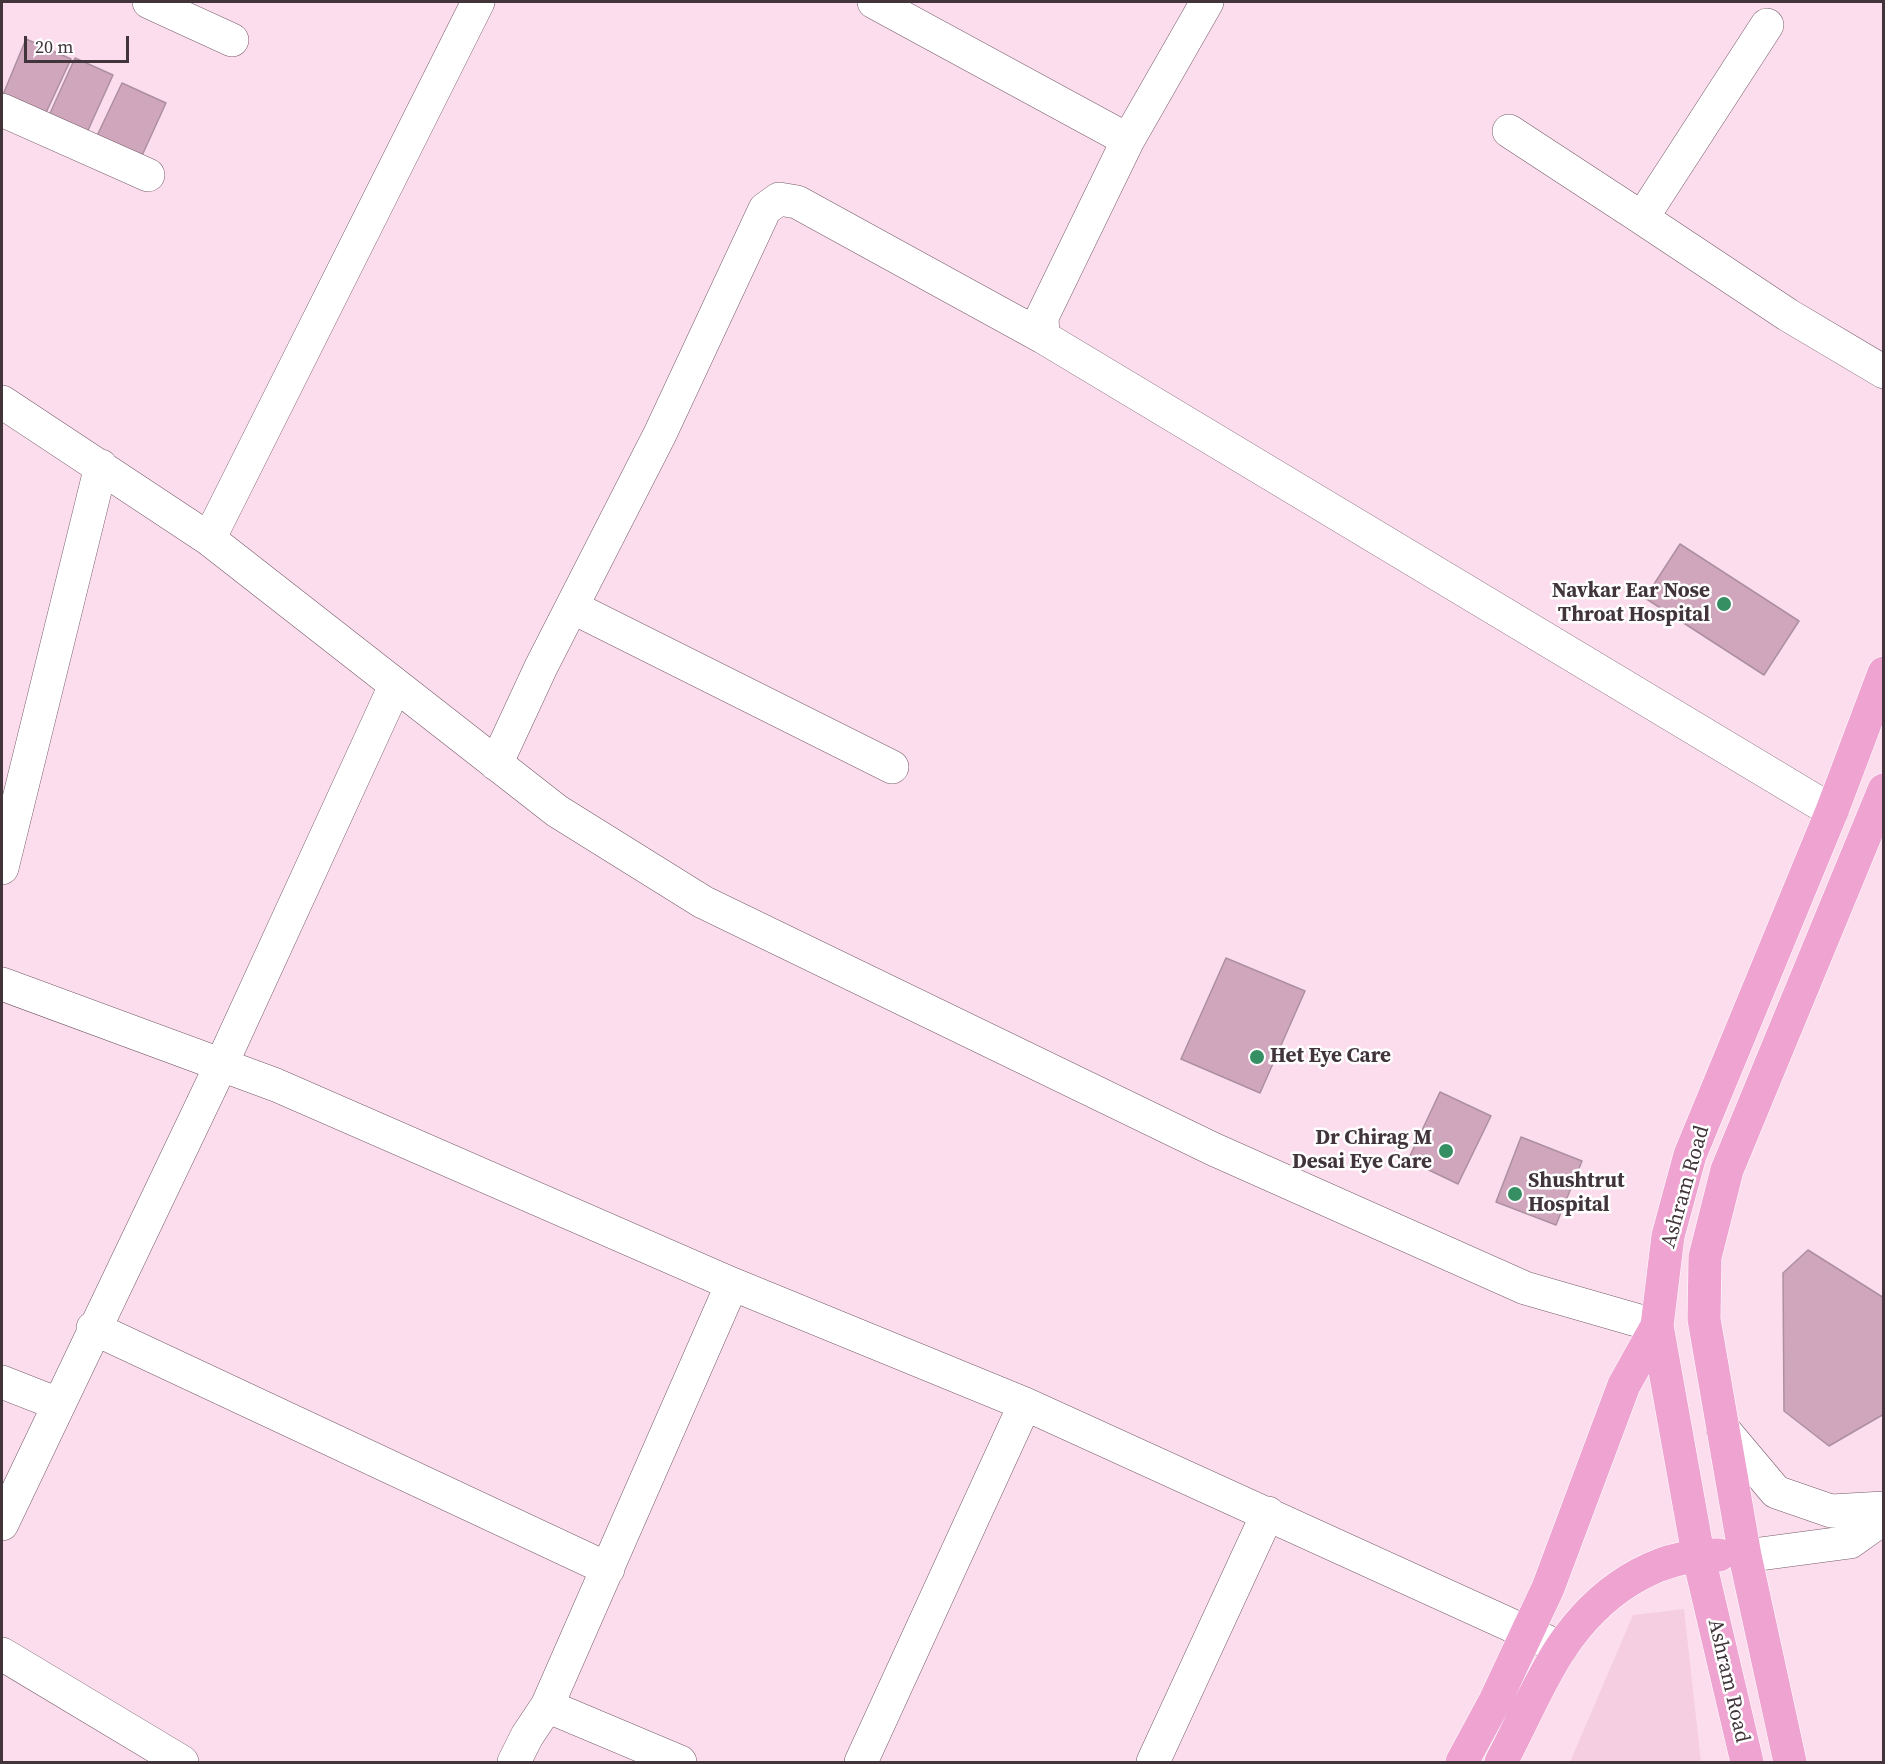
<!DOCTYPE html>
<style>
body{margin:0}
#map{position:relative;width:1885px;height:1764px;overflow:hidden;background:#fcdded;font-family:"Source Serif 4",serif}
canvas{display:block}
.frame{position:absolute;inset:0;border:3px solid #41353b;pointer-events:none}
.scale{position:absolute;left:24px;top:36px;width:105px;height:27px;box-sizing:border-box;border:3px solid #41353b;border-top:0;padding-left:8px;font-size:18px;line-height:21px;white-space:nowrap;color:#41353b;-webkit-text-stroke:4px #fff;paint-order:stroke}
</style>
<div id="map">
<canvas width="1885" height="1764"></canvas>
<div class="frame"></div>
<div class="scale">20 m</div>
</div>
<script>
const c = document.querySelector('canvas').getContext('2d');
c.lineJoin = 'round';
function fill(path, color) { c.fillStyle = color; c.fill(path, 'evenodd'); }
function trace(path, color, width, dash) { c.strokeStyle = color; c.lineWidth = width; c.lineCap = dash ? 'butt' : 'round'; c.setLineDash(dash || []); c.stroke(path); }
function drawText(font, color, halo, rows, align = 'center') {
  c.font = font + ' "Source Serif 4",serif'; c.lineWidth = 5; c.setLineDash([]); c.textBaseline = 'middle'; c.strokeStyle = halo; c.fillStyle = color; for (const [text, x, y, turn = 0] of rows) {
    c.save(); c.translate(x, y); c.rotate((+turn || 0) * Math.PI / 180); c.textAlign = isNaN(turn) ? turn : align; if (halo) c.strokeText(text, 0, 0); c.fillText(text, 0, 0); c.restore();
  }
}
fill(new Path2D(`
 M1684,1609L1701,1762H1570L1633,1615Z`), '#f5cee2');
const building = new Path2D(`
 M26,39L71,59L44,117L2,97Z
 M75,58L113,75L85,137L47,120Z
 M122,83L166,103L140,160L95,140Z
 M1680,544L1799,621L1764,675L1645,598Z
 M1226,958L1305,991L1260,1093L1181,1059Z
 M1440,1092L1491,1116L1458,1184L1408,1160Z
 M1521,1137L1582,1161L1556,1225L1496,1202Z
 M1808,1250L1884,1298V1414L1829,1446L1784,1411L1783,1273Z`);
fill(building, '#d0a6bc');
trace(building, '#ad909f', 1.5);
const minor = new Path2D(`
 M149,2L232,40
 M874,2L1128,140
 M1207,2L1128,140L1042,317L1043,337L1832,811
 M1767,25L1642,218L1788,315L1884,372
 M2,110L148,175
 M1509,131L1642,218
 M2,402L209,539L557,811L703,902L1213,1149L1525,1288L1657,1326
 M209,539L478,2
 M572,607L892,767
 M496,764L541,667L660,434L765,209L779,199L797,202L1043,337
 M2,868L101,466
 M2,984L276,1085L732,1284L1025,1404L1561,1648
 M93,1328L608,1569
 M2,1382L58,1404
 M1723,1429L1776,1492L1831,1511L1884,1508
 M2,1524L222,1063L395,686
 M1745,1556L1850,1542L1884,1518
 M2,1654L182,1762
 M547,1706L732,1284
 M514,1762L527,1736L547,1706L680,1762
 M861,1762L1025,1404
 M1153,1762L1268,1513`);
const major = new Path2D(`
 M1462,1762L1495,1701L1548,1588L1624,1385L1657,1326
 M1501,1762C1521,1725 1538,1683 1561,1648C1597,1594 1653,1553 1719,1555
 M1747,1762L1698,1554L1657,1326L1668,1236L1690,1155L1832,811L1884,673
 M1790,1762L1745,1556L1704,1319L1705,1257L1727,1170L1884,790`);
trace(minor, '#755b68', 34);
trace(major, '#fff', 34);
trace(minor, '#fff', 33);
trace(major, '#eea3d0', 33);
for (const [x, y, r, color] of [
 [1724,604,8,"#368e63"],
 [1257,1057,8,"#368e63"],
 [1446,1151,8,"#368e63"],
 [1515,1194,8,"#368e63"]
]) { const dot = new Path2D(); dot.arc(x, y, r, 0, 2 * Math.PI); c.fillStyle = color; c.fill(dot); trace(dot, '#fff', 2); }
drawText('bold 21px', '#41353b', '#fff', [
 ["Navkar Ear Nose",1710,592],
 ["Throat Hospital",1710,616],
 ["Het Eye Care",1270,1057,"left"],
 ["Dr Chirag M",1432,1139],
 ["Desai Eye Care",1432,1163],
 ["Shushtrut",1528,1182,"left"],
 ["Hospital",1528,1206,"left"]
], 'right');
drawText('21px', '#41353b', '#fff', [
 ["Ashram Road",1686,1187,-74],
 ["Ashram Road",1728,1681,77]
]);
</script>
